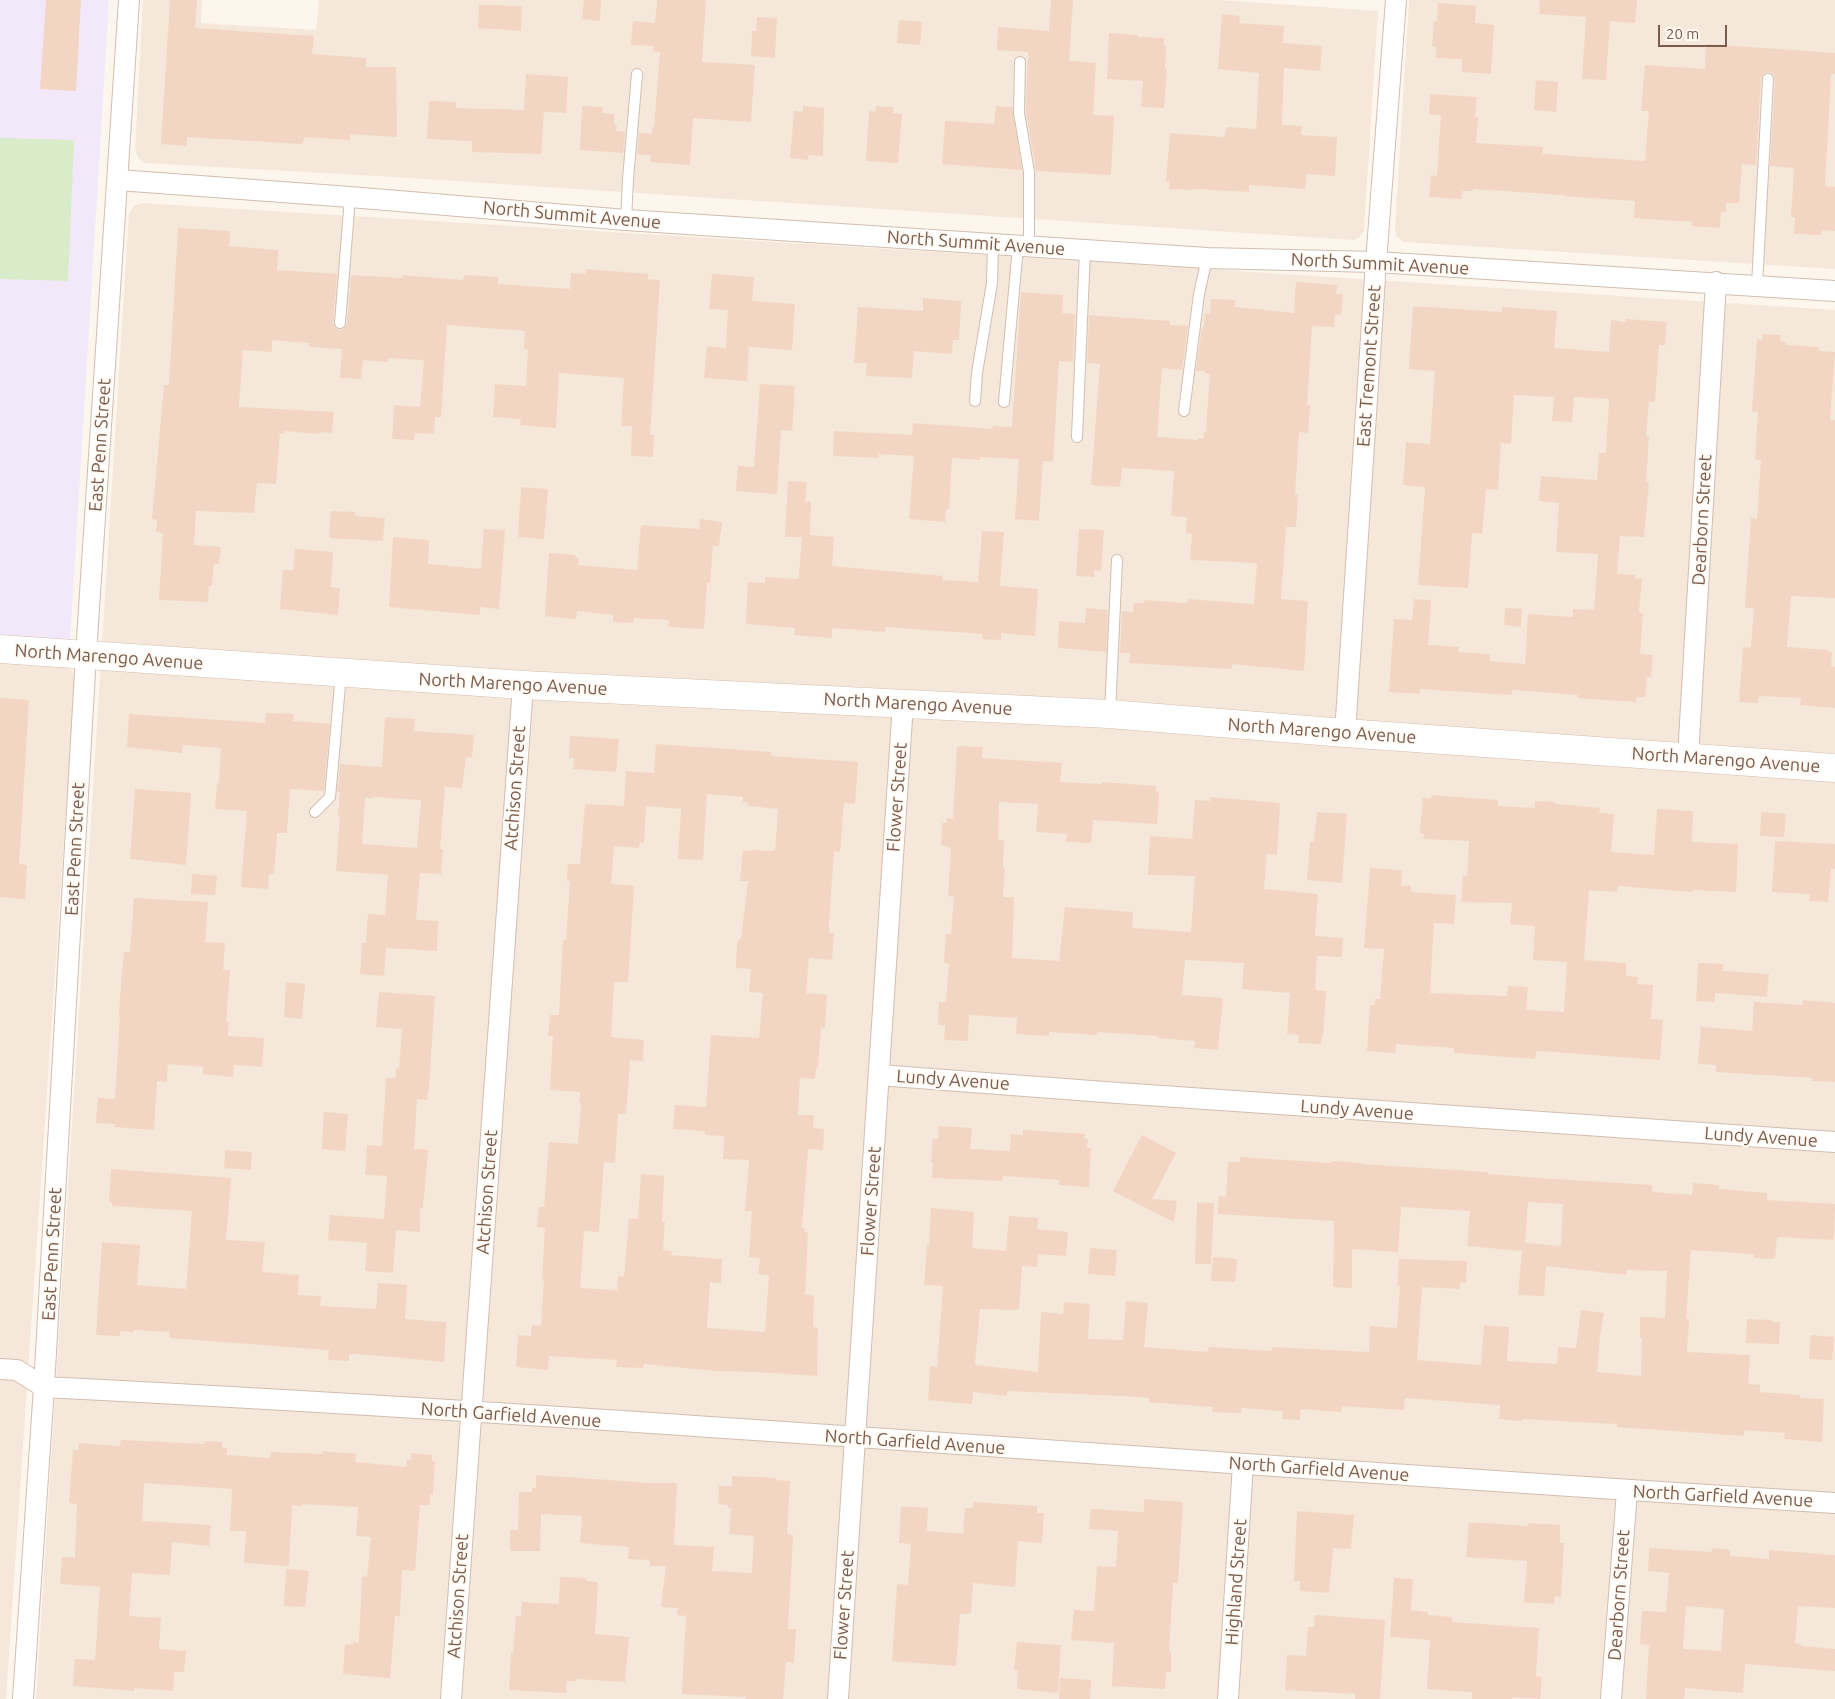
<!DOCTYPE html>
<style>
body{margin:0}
#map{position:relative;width:1835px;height:1699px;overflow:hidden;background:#fdf6ec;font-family:Ubuntu,sans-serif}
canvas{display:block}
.scale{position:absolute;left:1658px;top:25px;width:69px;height:22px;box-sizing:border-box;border:2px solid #7a5c4d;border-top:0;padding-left:6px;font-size:15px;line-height:18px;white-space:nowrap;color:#7a5c4d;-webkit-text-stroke:4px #fffaf3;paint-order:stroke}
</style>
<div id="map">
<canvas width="1835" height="1699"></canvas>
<div class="scale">20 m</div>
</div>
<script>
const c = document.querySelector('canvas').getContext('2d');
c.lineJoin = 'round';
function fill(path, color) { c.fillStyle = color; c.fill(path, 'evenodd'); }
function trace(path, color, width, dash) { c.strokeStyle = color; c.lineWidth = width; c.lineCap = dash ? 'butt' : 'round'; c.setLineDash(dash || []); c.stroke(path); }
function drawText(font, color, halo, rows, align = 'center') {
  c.font = font + ' Ubuntu,sans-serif'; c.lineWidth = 4; c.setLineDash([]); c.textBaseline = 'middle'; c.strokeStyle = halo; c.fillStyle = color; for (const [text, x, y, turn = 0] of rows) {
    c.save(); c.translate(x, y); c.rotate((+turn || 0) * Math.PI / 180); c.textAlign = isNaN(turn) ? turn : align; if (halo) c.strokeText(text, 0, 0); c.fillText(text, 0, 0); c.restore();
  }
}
fill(new Path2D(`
 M143,0H202L201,23L316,30L319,0H1220L1378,11L1364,230L1360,237L1353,240L394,177L145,163L138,158L135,149Z
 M1409,0H1835V269L1404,242L1397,237L1395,228Z
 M141,203L1115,263L1835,310V1699H36L129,213L134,206Z
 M0,663L68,667L72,671L75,677L6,1699H0Z`), '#f5e8da');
fill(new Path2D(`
 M0,0H109L70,642L0,637Z`), '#f3e8fa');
fill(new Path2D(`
 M0,138L74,140L68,281L0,279Z`), '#d8ecc9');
fill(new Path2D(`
 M46,0H81L76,91L40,89Z
 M170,0H197L195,28L314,36L312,54L366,58V67H396L397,137L350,134V140L305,137L302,144L187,137V146L161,144Z
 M584,0H601L600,21L582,19Z
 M657,0H706L702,62L755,65L751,122L693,118L690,165L650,162L651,155L637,154L639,133L652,134V127H654L660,52L653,51L654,46L631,45L633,21L655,23Z
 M1051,0H1073L1069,61L1096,63L1093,115L1114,116L1111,175L1036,171L1026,112L1028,52L997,50L998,27L1049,31Z
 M1540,0H1637L1635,23L1610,21L1606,80L1582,79L1586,17L1539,14Z
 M1438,3L1476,6L1475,23L1494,25L1491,74L1462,72V59L1436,58V47L1432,46L1434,21H1437Z
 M479,5L522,6L521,31L478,28Z
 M1222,14L1240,16L1239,23L1284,26L1283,43L1322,46L1320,71L1284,68L1282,125L1302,126L1301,135L1337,137L1335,176L1307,174L1305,189L1249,185V192L1194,189H1191L1190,190L1169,189V181H1166L1170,133L1224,137L1227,127L1256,129L1259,73L1218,69Z
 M757,17L777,18L775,58L751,56L752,31H756Z
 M899,20L922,22L920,45L897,43Z
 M1109,33L1138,35V37L1164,38V46H1166L1165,69H1167L1164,108L1141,107L1143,81L1107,79Z
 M1706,44L1835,53V74H1831L1825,186L1835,187V231L1822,230L1821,235L1794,234L1795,217H1791L1794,168L1770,166L1775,79L1774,75L1769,72L1764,73L1761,79L1756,165L1742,164L1739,203H1726V212H1721L1720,228L1692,226V222L1634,218L1635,201L1564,196V195L1473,189V191H1462L1461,199L1429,197L1431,175L1437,176L1441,115L1429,114L1430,94L1477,97L1475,117H1478L1476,143L1543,147V154L1645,161L1649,111H1641L1645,65L1705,69Z
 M526,74L568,77L566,113L544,112L541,154L472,152V141L427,139L429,101L456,102V108L524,110Z
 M1536,80L1558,82L1556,112L1534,110Z
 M582,106L603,107L602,113L614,114V124L617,125L616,131L625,132L623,153L580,150Z
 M803,106L824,108L823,156L809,155L808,160L790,158L794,111L803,112Z
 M876,106L893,107V113L902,114L898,163L866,161L869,111L875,112Z
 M996,106L1012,107L1022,170L942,164L945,121L994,124Z
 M178,228L230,231L229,246L278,250L277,270L337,274L333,322L334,326L339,330L343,329L347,324L351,275L402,278V275L463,280L464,275L498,277V284L570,289L571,273L585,274L586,269L648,274V279L660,280L650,435H654L653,457L631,456L632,426H621L624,378L559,373L556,428L520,425L521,419L493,417L495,384L526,386L528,350L524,349L525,331L447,325L441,417H435L434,434L415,433L414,440L392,439L394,405L420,407L424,360L388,358L387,362L363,360L361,379L340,378L342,349L309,347V343L272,340V352L243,350L239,407L334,412L332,433L320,432V434L284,431V434L280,433L276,484L257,483L254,513L196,511L194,545L221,547L219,564H214L212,586H209L208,602L159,600L163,533L156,532L157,520L152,519L164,385H169Z
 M712,274L754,277L752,301L795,304L792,350L749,347L747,381L704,378L707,346L726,348L728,310L709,309Z
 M1296,282L1337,285L1336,294H1343L1341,315L1335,314L1334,327L1312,326L1307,405H1310L1308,433L1299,432L1295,494H1298L1296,527H1286L1281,599L1308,601L1304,671L1232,664V669L1129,663L1130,653H1120L1122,611L1133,612L1134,603H1144V600L1187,603L1188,599L1254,604L1257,563L1190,560L1192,534L1186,533L1187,517L1171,516L1174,471L1122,468L1120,487L1091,485L1100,364L1087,363L1089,315L1170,321V325L1188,326L1182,370L1162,368L1157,437L1198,440V438L1203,439L1204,432H1206L1210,374L1205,373V371H1196L1202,327H1204L1205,313L1210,314L1211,299L1235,300V307L1294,313Z
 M1021,292L1063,295L1062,313L1075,314L1073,362L1059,361L1053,462L1043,461L1039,521L1015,519L1019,459L980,457V460L952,458L949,509H946L945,522L909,519L914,456L879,454V458L833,456L834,431L912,435L913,423L992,429L993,426L1012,427Z
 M923,298L961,301L959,340H953L952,354L914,351L912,378L866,376L867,363H854L858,307L923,311Z
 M1413,306L1502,312V307L1557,311L1554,348L1609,352L1611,320L1626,322V319L1667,322L1665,345H1659L1655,402H1649L1646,436H1649L1646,482L1649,483L1644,537L1620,536L1617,574L1635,575V578L1642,579L1639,613H1643L1640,654L1653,655L1651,677H1647L1645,697H1637L1636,702L1577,698L1578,695L1512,690V695L1420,689V694L1389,692L1394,619L1412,620L1414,599L1431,600L1428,645L1459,647L1458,652L1490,654V661L1525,664L1528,614L1573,617V609L1594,610L1598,554L1556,552L1559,503L1539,501L1541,476L1597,480L1599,453H1606L1609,399L1574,397L1572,422L1552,421L1554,397L1514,395L1511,444L1501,443L1498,490L1486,489L1482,534L1472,533L1468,588L1418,585L1425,487L1403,485L1406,442L1430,444L1435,371L1409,369Z
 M1763,334L1781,335L1780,341L1786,342V345L1819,347V351L1835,352L1830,420H1835V598L1791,596L1787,647L1828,650V652H1832L1831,666L1835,667V708L1800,705L1801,698L1759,696L1758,703L1739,702L1743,647L1751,648L1754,608H1745L1751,518L1757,519L1761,460H1755L1758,412H1752L1757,339L1762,340Z
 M760,384L795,386L792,431L781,430L777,494L736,491L738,466L754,467Z
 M788,481L807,482L805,502H811L810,535L834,537L832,566L943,576L942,580L978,582L982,531L1004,532L1000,586L1038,589L1035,636L1001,633V640L982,639L983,634L885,627V632L832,628V638L794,635L795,628L746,624L748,582L765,583V577L798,579L799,576L802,537H785Z
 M521,487L548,489L544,539L518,537Z
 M331,511L355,512V516L385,518L383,541L329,538Z
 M700,519L722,522L719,546L713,545L710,583H707L704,629L668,627L669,620L634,618L633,623L613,622V615L577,611L576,619L545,616L549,553L576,555L575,558H579L578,565L637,570L641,525L699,529Z
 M484,529L505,530L499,609L480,607V615L389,607L393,537L429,540L428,564L481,569Z
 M1079,529L1104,530L1101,571L1094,570V577L1076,576Z
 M295,549L333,552L331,587L340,588L338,615L280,609L283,570H293Z
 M1086,608L1108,610L1106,652L1058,648L1059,621L1085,623Z
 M1505,608L1522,609L1521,627L1504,625Z
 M0,698L29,700L19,864L27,865L25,899L0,897Z
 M266,713L294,714L293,721L330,724L324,791L290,789L287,833H277L274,874H269L268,889L241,887L247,811L215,809L217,783H219L221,748L183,745L182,753L127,747L129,714L265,723Z
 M385,717L415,719L414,731L474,735L472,758L466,757L462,788L445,787L440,849H443L441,874L420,873L416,920L438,921L437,951L386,948L384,976L360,974L362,943H366L368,914L385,915L388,875L336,871L340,816H338L340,792H337L340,764L382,767ZM373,797L421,800L417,848L362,844L365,798H373Z
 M570,736L619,739L616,772L573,769L574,758H569Z
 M656,744L771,752V756L858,762L855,804L844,803L840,852L834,851L829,923V933H834L832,960L809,958L806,993L827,995L825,1028L821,1027L818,1068L816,1067L815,1079L800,1078L798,1115H814L813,1128L824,1129L823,1150L808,1149L802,1228H805L804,1232H808L805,1294L814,1296L813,1327L818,1328L817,1376L756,1372L715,1371L644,1364L643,1368L616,1367L617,1360L549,1356L548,1370L516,1367L518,1335L531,1336L532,1325L541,1326L544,1280L542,1279L545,1228L537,1227L539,1207H544L549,1142L578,1144L581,1103H579L580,1092L550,1090L553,1036H548L550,1015H559L563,940H566L570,881H567L568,864H580L585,804L624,806L626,771L654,773ZM707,794L743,797V802L748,803V806L778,809L775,851L751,850V851H743L740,881H748L741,939H739L737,943L736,968L751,969L749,992L763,993L759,1038L711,1035L706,1107L675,1105L673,1129L705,1131V1135L724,1136L723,1159L749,1160L745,1211H752L749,1257L760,1258L758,1274L769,1275L765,1332L707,1328L710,1282L721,1283L722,1259L671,1255L672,1251L663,1250L665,1222H662L664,1176L641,1174L638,1219L629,1218L624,1277L618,1276L617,1290L580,1288L584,1231L599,1232L604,1162L615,1163L618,1114H626L630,1060L643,1061L644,1040L611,1037L614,982H628L634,886L611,884L614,846L639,848L640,842L644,843L646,806L681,809L678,859L703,860Z
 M957,746L983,747L982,758L1062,763L1060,782L1102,784V782L1156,786V791L1159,792L1157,824L1093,820L1091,843L1066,842L1067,834L1036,832L1038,804L999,802L998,840H1004L1003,868L1005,869L1003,897H1014L1012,958L1059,961L1065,907L1133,912L1132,928L1191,932L1195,876L1148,875L1150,836L1192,839L1195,800L1210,801V797L1280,803L1277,855L1267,854L1264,889L1318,894L1315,936L1343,938L1342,957L1317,956L1315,990L1326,991L1323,1036H1322L1321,1044L1298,1043L1299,1035L1287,1034L1290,993L1242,989L1244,963L1185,960L1182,995L1223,998L1218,1050L1194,1048L1195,1041L1158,1038V1036L1097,1032V1035L1049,1032V1036L1016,1034L1017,1018L969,1015L968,1041L944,1040L945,1025H938L939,1002H946L949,964L944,963L946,934H951L954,897L948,896L951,848L941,845L942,823H947V818L953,819Z
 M135,789L191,793L186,865L130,859Z
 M1432,795L1498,800V806L1535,808V801L1555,802V804L1600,808L1599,813L1614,814L1611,852L1654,855L1657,809L1693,811L1692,842L1738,844L1736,892L1693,890V892L1618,886L1617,892L1589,890L1584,960L1626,963V976L1638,977L1637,984L1653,985L1651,1019L1663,1020L1660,1060L1539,1051L1536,1052L1535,1059L1454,1053V1048L1396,1044L1395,1053L1367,1051L1370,1005H1375V999H1380L1384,949L1364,948L1370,868L1402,870L1401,886H1411V892L1456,895L1454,924L1434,923L1430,993L1507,996L1508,986L1528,987L1526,1010L1564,1012L1567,962L1533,960L1535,926L1510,924L1512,903L1461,902L1463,875L1467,876L1469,841L1423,839L1424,834L1420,833V830L1423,798H1431Z
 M1317,812L1347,814L1342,883L1307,880L1310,842H1314Z
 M1761,812L1786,814L1784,837L1760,836Z
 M1775,841L1835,844V869L1831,868L1828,902L1809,901L1810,894L1772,892Z
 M192,874L217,876L215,895L191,894Z
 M134,898L208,902L205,942L225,943L223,970H230L226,1022H229L228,1036L264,1038L262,1067L234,1065L233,1077L203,1074V1067L168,1064L167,1082L157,1081L154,1130L114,1127L115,1124L96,1123L98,1098L115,1099L120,1016H119L121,982L124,952H130Z
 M1698,963L1723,964V971L1769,974L1767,997L1715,993V1002L1696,1001Z
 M286,982L305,984L302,1019L284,1017Z
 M379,992L435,996L429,1087L427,1100L417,1099L414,1149L428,1150L423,1208H420V1232L396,1230L393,1273L365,1271L367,1243L328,1240L330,1215L384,1219L387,1176L365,1175L367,1145L382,1146L386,1078H395L396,1068L399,1069L402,1029L376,1027Z
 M1803,1000L1835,1003V1082L1812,1081V1078L1716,1072V1065L1698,1064L1701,1027L1752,1031L1754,1002L1803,1005Z
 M324,1112L348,1114L345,1151L322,1149Z
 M939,1126L972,1128L970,1149L1010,1151L1011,1134L1023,1135V1130L1085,1134V1139H1088L1087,1148H1091L1089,1187L1059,1185V1180L1003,1176V1181L932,1178L933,1162H931L933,1138L938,1139Z
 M1142,1135L1176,1153L1152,1199L1177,1201L1174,1222L1113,1191Z
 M225,1150L252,1152L251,1170L224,1168Z
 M1240,1157L1332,1163V1161L1361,1163V1164L1488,1172V1174L1554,1179L1652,1185V1192L1692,1195L1693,1183L1719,1185V1189L1767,1193V1200L1835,1204L1834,1240L1777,1237L1775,1259L1754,1258V1254L1691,1250L1686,1319H1689L1687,1352L1750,1355L1748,1384L1760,1385V1392L1800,1395V1398L1824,1399L1822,1442L1784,1439L1785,1433L1744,1430V1436L1617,1427V1424L1522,1419V1421L1499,1419L1500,1405L1405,1398L1404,1410L1342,1406L1341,1412L1301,1409L1300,1420L1282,1419L1283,1411L1241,1408V1413L1212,1412L1213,1407L1149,1402V1398L1121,1396L1007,1391V1396L973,1392L972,1404L928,1400L930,1366L937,1367L943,1286L924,1285L927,1245H929L931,1208L974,1212L972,1248L1006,1251L1009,1216L1038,1218L1037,1229L1068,1232L1066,1256L1038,1254L1037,1267L1022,1266L1019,1310L980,1309L975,1365L1038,1372L1041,1312L1063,1314L1064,1302L1090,1304L1088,1339L1123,1340L1126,1301L1148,1303L1144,1347L1208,1352L1209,1347L1272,1351V1347L1369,1352L1370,1326L1397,1328L1400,1286H1397L1399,1259L1467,1261L1466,1283L1460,1282V1289L1422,1287L1417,1360L1481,1365L1484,1325L1509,1327L1507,1361L1557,1364L1558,1347L1576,1348L1581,1310L1604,1313L1600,1336L1597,1372L1641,1376L1642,1338H1640V1317L1665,1318L1667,1271L1627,1270L1626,1275L1546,1266L1544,1296L1518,1295L1522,1251L1467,1246L1470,1211L1401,1207L1398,1252L1352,1249V1288L1333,1287L1334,1221L1218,1214L1219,1196L1226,1197L1228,1162H1240ZM1528,1202L1563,1204L1561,1246L1525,1243Z
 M111,1169L231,1178L226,1240L265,1242L262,1272L299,1275L298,1295L321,1296L320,1306L376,1309L378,1283L407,1285L405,1319L446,1322L444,1362L359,1354H349V1361L328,1360L329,1350L169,1338L170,1332L134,1330V1332L120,1331V1336L96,1335L102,1242L140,1245L137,1285L186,1289L192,1211L112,1206V1202H109Z
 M1197,1202L1214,1203L1211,1264H1195Z
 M1090,1248L1117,1250L1115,1276L1088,1274Z
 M1213,1257L1237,1259L1235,1282L1211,1281Z
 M1747,1319L1772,1320V1322H1780L1779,1344L1746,1343Z
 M1811,1335L1834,1337L1832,1360L1809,1359Z
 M121,1440L205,1444V1441L222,1442V1448H227V1455L270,1458L271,1452L322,1454V1451L356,1454L355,1462L407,1467V1459L411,1460V1453L432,1455V1461H435L433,1495L430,1494V1505H420L415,1571L402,1570L400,1616H395L390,1678L343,1674L345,1644L353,1645V1642L359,1643L362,1576L367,1577L371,1537L356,1536L358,1507L302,1504V1506L292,1505L289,1566L244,1563L246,1531H230L232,1489L144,1483L142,1521L211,1525L209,1546L172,1542L170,1575L132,1573L129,1616L161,1618L159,1649L186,1651L184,1672H174L173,1691L135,1688V1691L73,1686L75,1659L95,1660L100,1587L60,1584L62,1557L75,1558L77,1504L69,1503L73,1450H79V1443L120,1446Z
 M536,1475L651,1483H677L674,1545L714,1547L712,1571L752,1573L754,1536L729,1534L731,1509L728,1508V1505L718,1504L719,1486H732V1476L776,1478V1480L790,1481L787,1534L793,1535L788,1629H796L794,1663L786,1662L783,1699H745L746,1697L682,1694L686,1616L677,1615L678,1608L661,1607L666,1566H650V1560L628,1559L629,1547L580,1543L582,1516L541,1514L540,1551H510V1530H518L519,1492H532V1488H536Z
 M1144,1499L1183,1502L1178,1583H1173L1169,1651H1171V1672H1166L1165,1689L1112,1686L1114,1643L1071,1640L1074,1610L1094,1611L1097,1566L1116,1567L1118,1531L1089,1529L1091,1509L1144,1512Z
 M973,1502L1037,1506V1513H1044L1042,1543L1018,1541L1015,1587L973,1583L971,1614H960L956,1666L892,1661L897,1584L908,1585L911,1544L899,1543L901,1506L928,1508L927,1531L963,1534L965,1508H973Z
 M1297,1511L1354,1515L1351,1549L1333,1548L1329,1593L1300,1591V1581H1294Z
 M1469,1522L1528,1526V1523L1560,1525V1543H1564L1561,1597L1555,1596L1554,1604L1524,1602L1527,1561L1466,1557Z
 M1649,1548L1712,1552V1548L1730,1550V1556L1769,1559V1550L1835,1555V1608L1798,1606L1795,1643L1801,1644V1646L1835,1649V1671L1745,1664L1743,1693L1685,1688L1684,1699H1646L1649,1645L1640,1644L1642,1611L1666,1612L1669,1573L1648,1571ZM1686,1606L1724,1609L1721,1651L1683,1649Z
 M286,1569L309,1571L305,1607L284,1606Z
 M560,1577L586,1578V1581L598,1582L595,1634L629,1637L625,1682L576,1679V1681H567L566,1693L509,1690L511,1652L513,1653L516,1616H521L522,1602L559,1604Z
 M1394,1578L1413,1579L1411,1610L1428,1612V1615L1452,1617V1622L1539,1628L1536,1676L1542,1677L1540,1699L1512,1697V1699H1472V1692L1427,1689L1430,1640L1390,1637Z
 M1315,1615L1385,1620L1380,1699H1355V1694L1285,1690L1287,1655L1306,1656L1308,1627H1314Z
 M1017,1642L1061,1645L1058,1693L1017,1689L1018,1671L1014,1670Z
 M1060,1678L1091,1680L1090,1699H1059Z`), '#f3d5c3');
const lane = new Path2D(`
 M1020,62L1019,113L1029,172V246
 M626,220L628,179L637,74
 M1757,285L1768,79
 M340,323L350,197
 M975,401L977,373L992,283L993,244
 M1004,402L1018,246
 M1184,411L1199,294L1207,258
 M1077,437L1085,250
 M1110,713L1117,560
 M315,812L330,797L341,674`);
const street = new Path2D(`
 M118,180L350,197L626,220L1207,258L1376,262L1835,291
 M1345,733L1376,262L1396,0
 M1688,757L1716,282
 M879,1075L1118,1093L1835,1142
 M0,1369L17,1370L44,1387C642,1417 1238,1467 1835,1503
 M23,1699L44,1387L86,654L129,0
 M451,1699L523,685
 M838,1699L903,703
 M1228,1699L1243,1464
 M1611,1699L1627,1491`);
const secondary = new Path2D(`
 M0,649L523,685L1109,714L1345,733L1835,768`);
trace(lane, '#d1beb0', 12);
trace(street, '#d1beb0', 22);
trace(secondary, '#d6c0b0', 29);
trace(lane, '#fff', 10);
trace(street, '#fff', 20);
trace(secondary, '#fff', 28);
drawText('18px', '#7a5c4d', '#fffaf3', [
 ["North Summit Avenue",572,215,5],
 ["North Summit Avenue",976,243,4],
 ["North Summit Avenue",1380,264,3],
 ["East Tremont Street",1369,366,-86],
 ["East Penn Street",100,445,-86],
 ["Dearborn Street",1702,520,-87],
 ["North Marengo Avenue",109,657,4],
 ["North Marengo Avenue",513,684,3],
 ["North Marengo Avenue",918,704,3],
 ["North Marengo Avenue",1322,731,4],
 ["North Marengo Avenue",1726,760,4],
 ["Atchison Street",515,788,-86],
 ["Flower Street",897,797,-86],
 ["East Penn Street",75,849,-87],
 ["Lundy Avenue",953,1080,4],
 ["Lundy Avenue",1357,1110,4],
 ["Lundy Avenue",1761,1137,4],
 ["Atchison Street",487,1192,-86],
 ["Flower Street",871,1201,-86],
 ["East Penn Street",52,1254,-87],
 ["North Garfield Avenue",511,1415,4],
 ["North Garfield Avenue",915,1442,4],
 ["North Garfield Avenue",1319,1469,4],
 ["North Garfield Avenue",1723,1496,3],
 ["Highland Street",1236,1582,-86],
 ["Dearborn Street",1619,1595,-86],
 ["Atchison Street",458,1596,-86],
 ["Flower Street",844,1605,-86]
]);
</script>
